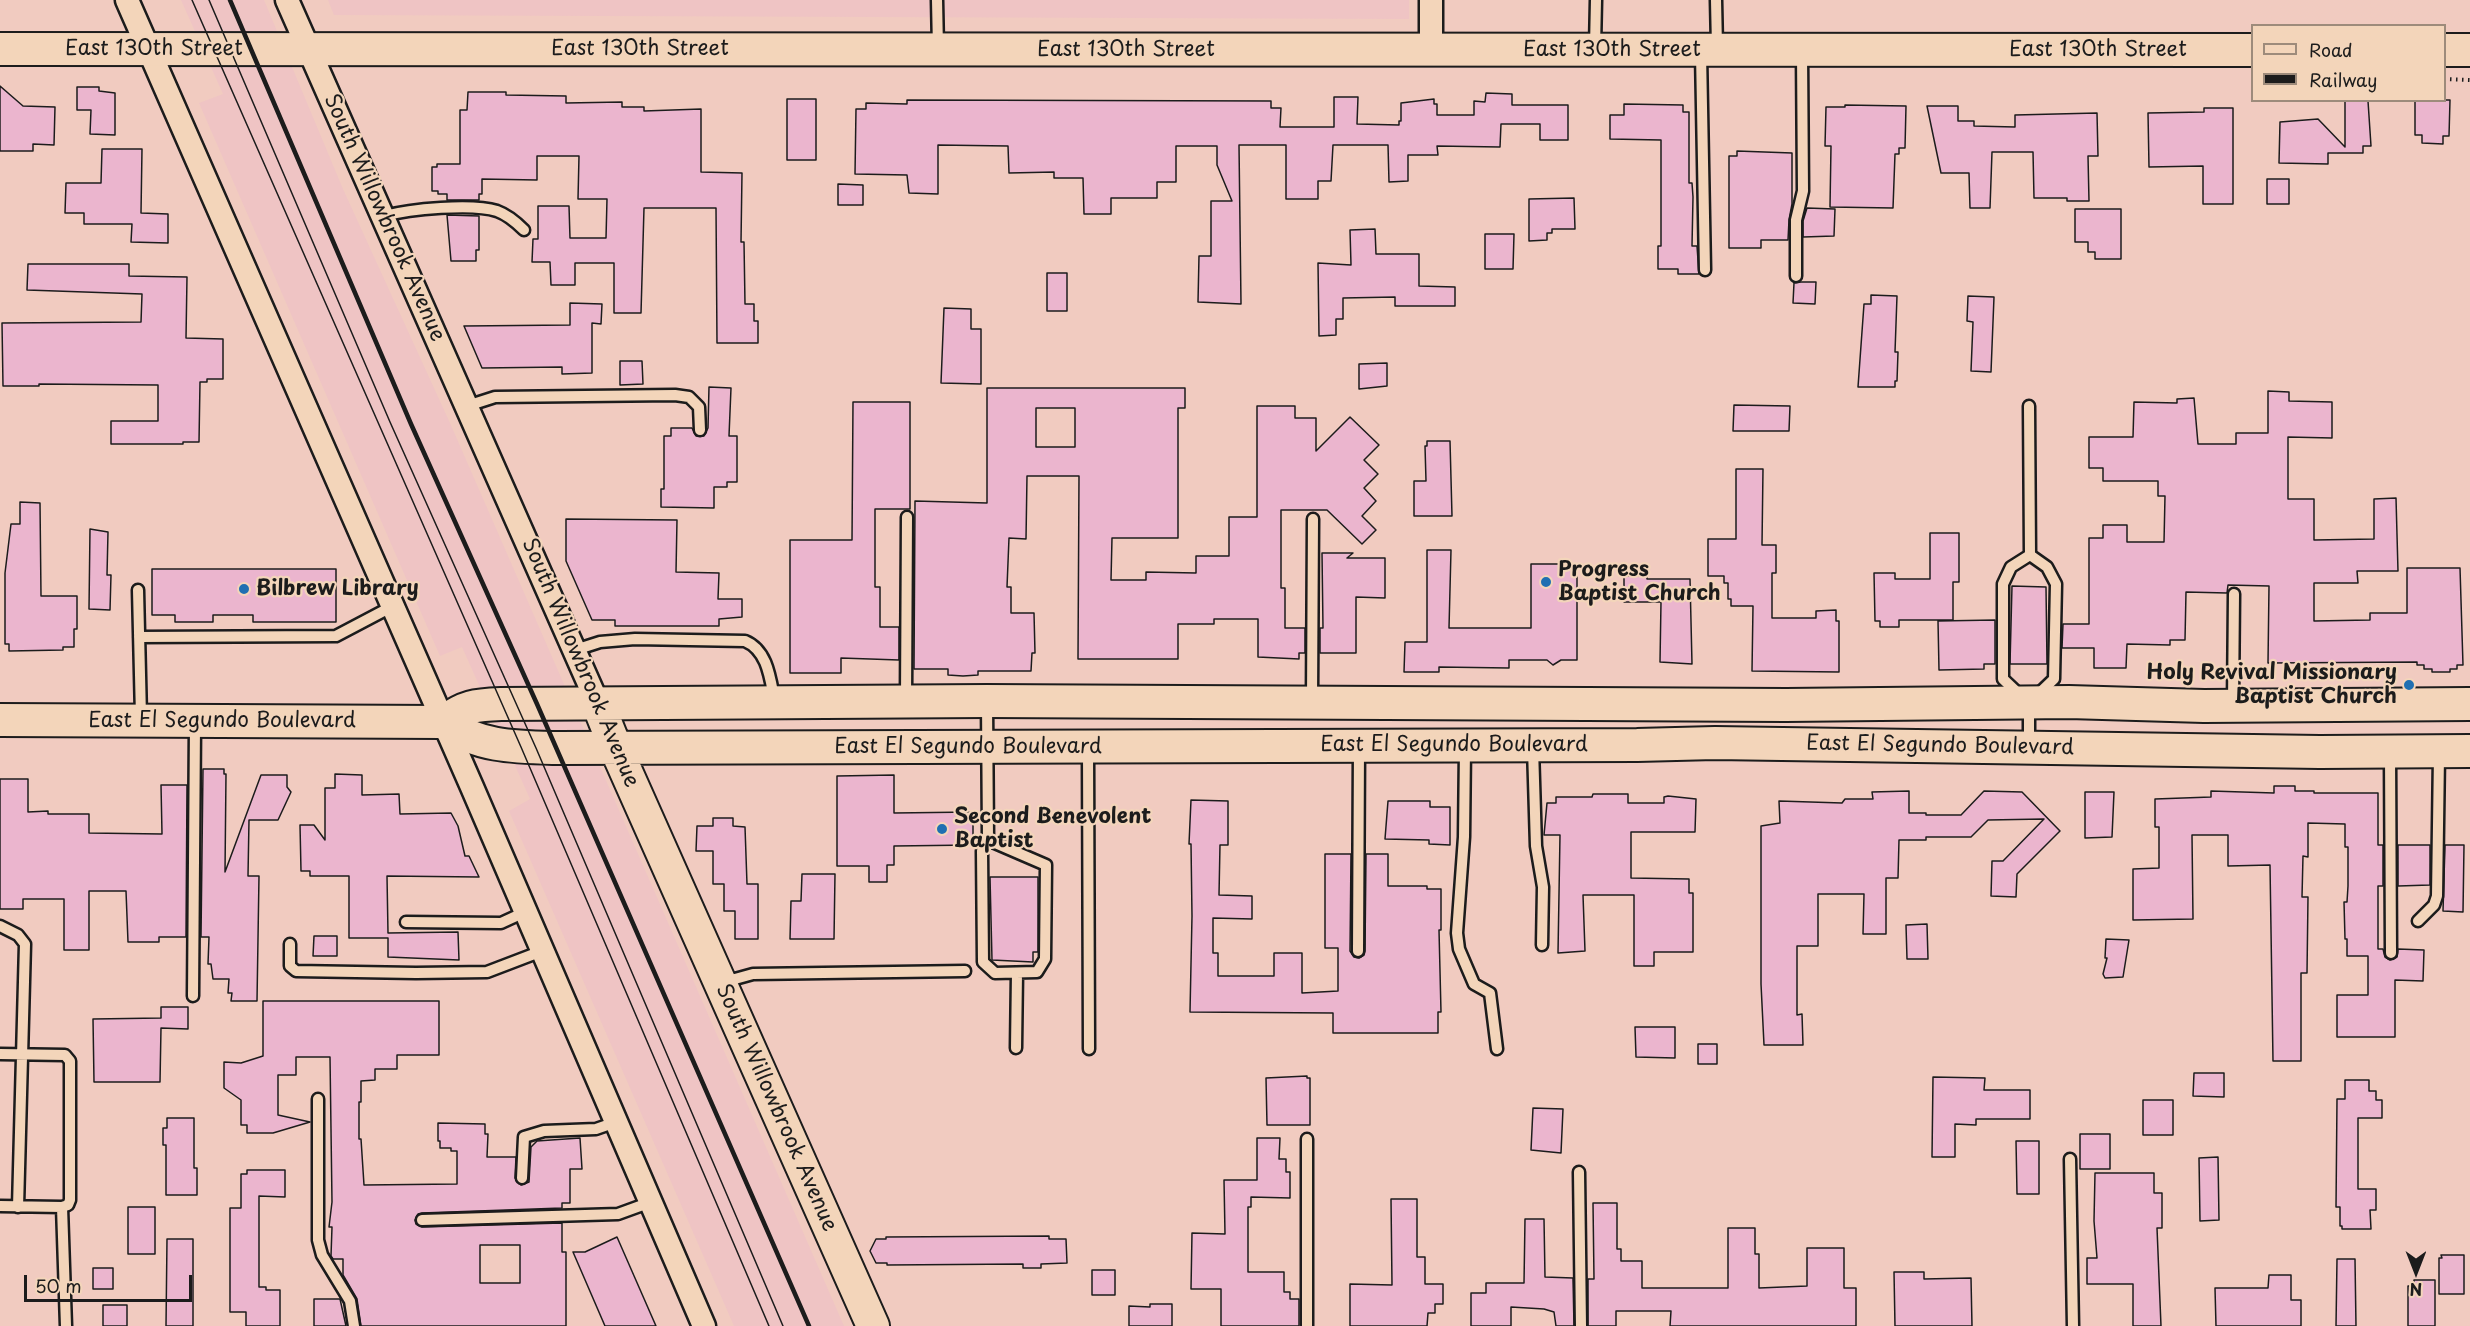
<!DOCTYPE html>
<style>
body{margin:0}
#map{position:relative;width:2470px;height:1326px;overflow:hidden;background:#f1cbc0;font-family:"Playpen Sans",sans-serif}
canvas{display:block}
.legend{position:absolute;left:2251px;top:24px;width:195px;height:78px;box-sizing:border-box;background:#f3d5ba;border:2px solid #9d8b7b;margin:0;padding:8px 10px;list-style:none;font-size:18px;color:#1c1c1c}
.legend li{display:flex;align-items:center;gap:12px;height:30px}
.legend b{width:30px;border:2px solid #9d8b7b}
.north{position:absolute;left:2386px;top:1242px;width:60px;height:60px;-webkit-text-stroke:4px #f3d5ba;paint-order:stroke;rotate:180deg;font-size:16px;font-weight:700;line-height:24px;text-align:center;color:#1c1c1c}
.north::after{content:'';display:block;margin:auto;width:21px;height:27px;background:#1c1c1c;clip-path:polygon(50% 0,100% 100%,50% 72%,0 100%)}
.scale{position:absolute;left:24px;top:1275px;width:168px;height:27px;box-sizing:border-box;border:3px solid #1c1c1c;border-top:0;padding-left:8px;font-size:18px;line-height:21px;white-space:nowrap;color:#1c1c1c;-webkit-text-stroke:4px #f3d5ba;paint-order:stroke}
</style>
<div id="map">
<canvas width="2470" height="1326"></canvas>
<ul class="legend">
<li><b style="height:8px;background:#f3d5ba"></b>Road</li>
<li><b style="height:8px;background:#1c1c1c"></b>Railway</li>
</ul>
<div class="north">N</div>
<div class="scale">50 m</div>
</div>
<script>
const c = document.querySelector('canvas').getContext('2d');
c.lineJoin = 'round';
function fill(path, color) { c.fillStyle = color; c.fill(path, 'evenodd'); }
function trace(path, color, width, dash) { c.strokeStyle = color; c.lineWidth = width; c.lineCap = dash ? 'butt' : 'round'; c.setLineDash(dash || []); c.stroke(path); }
function drawText(font, color, halo, rows, align = 'center') {
  c.font = font + ' "Playpen Sans",sans-serif'; c.lineWidth = 4.5; c.setLineDash([]); c.textBaseline = 'middle'; c.strokeStyle = halo; c.fillStyle = color; for (const [text, x, y, turn = 0] of rows) {
    c.save(); c.translate(x, y); c.rotate((+turn || 0) * Math.PI / 180); c.textAlign = isNaN(turn) ? turn : align; if (halo) c.strokeText(text, 0, 0); c.fillText(text, 0, 0); c.restore();
  }
}
fill(new Path2D(`
 M181,0H264L343,189L450,423L844,1326H734L509,811L530,799L462,647L440,656L199,103L223,94Z
 M328,0H1409V19L334,15Z`), '#efc4c4');
const building = new Path2D(`
 M0,86L23,106L55,107L54,145L33,144V151H0Z
 M77,87H99V91L115,93V135L90,134L91,110H77Z
 M468,92H506V95L566,96V103L622,102V107H644V111L701,109V172L742,173L741,242H744L745,304H754V321H758V343H717L716,208H644L641,313H614V263H575V285H551L550,262H532L533,239H538V206H569L570,238H606L607,199H578L579,156H537V180L482,179V194H479V200H447V194H438V191H432V167H437V164H460V110H467Z
 M1486,93L1512,94V105H1568V140H1540V124H1501L1500,147L1437,146L1438,155H1408V181L1389,182L1388,145H1333L1331,181H1318V199H1286V145H1239L1241,304L1198,302L1199,256H1211V201H1232L1217,165V146H1176V182H1157V198H1111V214H1084L1083,178H1054V172L1009,173L1008,146L938,145V194L909,193L907,175L855,174L856,109H866V103L907,104V100L1271,101V108H1281L1280,127H1334V97H1358L1357,124L1399,125V121H1401V103L1434,99V104H1437V115H1474V101L1485,102Z
 M787,99H816V160H787Z
 M2445,100H2450L2449,136H2443V144L2422,143V135H2415V101Z
 M2345,101H2368L2371,146H2363V153H2328V164L2279,163L2280,122L2318,119L2345,147Z
 M1624,104L1683,105V112H1689V183H1692L1693,197L1692,246H1697L1699,274H1678V269H1658V246H1661V140L1610,139V115H1624Z
 M1845,105L1906,106L1905,148H1899V154H1895L1893,208L1830,207L1831,146H1825L1826,107H1845Z
 M1927,106H1958V121H1974V126L2015,127V115L2097,113L2098,156H2088L2089,201H2067V198H2034L2033,152H1992L1990,208H1970L1969,173H1941Z
 M2204,108H2233V204H2203V166L2149,167L2148,113L2204,112Z
 M102,149H142L141,213L168,214V243L131,242L132,224H84V213H65L66,183H101Z
 M1737,151L1792,153V204L1789,220L1788,240H1761V248H1729V156H1737Z
 M2267,179H2289V204H2267Z
 M838,184L863,185V205H838Z
 M1574,198L1575,229H1552V233H1547V240L1529,241V199Z
 M1807,208L1835,209L1834,236L1803,237V221Z
 M2075,209H2121V259H2095V252H2088V242H2075Z
 M447,215L479,216V250H476V261H451Z
 M1375,229L1376,254H1419V286L1455,287V306H1395V297L1343,298V319H1336V335L1319,336L1318,263L1351,265L1350,230Z
 M1485,234H1514L1513,269H1485Z
 M28,264H129V276L187,277L186,338L223,339V379H207V382H200L199,442H183V444H111V421H158V385L39,384V386H3L2,323L141,322L142,294L27,290Z
 M1047,273H1067V311H1047Z
 M1801,282H1816L1815,304L1793,303L1794,283Z
 M1871,295L1897,296L1895,352H1898L1897,381H1895V387H1858L1864,304H1871Z
 M1968,296L1994,297L1991,372L1971,371L1973,322L1967,321Z
 M570,303L602,304L601,324L592,323V373L562,374V367L482,368L464,326L570,325Z
 M944,308L971,309V329H981V384L941,383Z
 M620,361H642L643,384L620,385Z
 M1387,363V386L1359,389V364Z
 M709,387L731,388L729,436H737V482H727V487H714V508L661,507V489H664V436H671V428H692L696,436H704L708,428Z
 M987,388H1185V408H1178V538H1112L1111,580H1146V572L1196,573V556H1229V517H1257V406H1295V418H1316V451L1350,417L1379,445L1364,460L1378,474L1364,488L1376,501L1362,516L1376,530L1362,544L1327,510H1281V588H1285V628H1305V653H1299V659L1258,657V619H1214V624H1178V659H1078L1079,476H1027L1026,539L1009,538L1007,587H1011V613H1034L1035,653H1032L1031,671H978V675L963,676L948,675V669H914L915,501L987,503ZM1036,408H1075V447H1036Z
 M2268,391L2289,392V401L2332,402V438L2288,437V499H2314V540L2374,539V499L2396,498L2398,571H2357L2358,583H2314V621L2370,620V613H2407V568H2460L2463,665H2457V669H2450V672H2432V669H2424V665H2417V662L2268,663L2269,586L2228,585L2227,593L2186,592L2185,640H2170V645L2127,644L2126,668H2094V648H2062L2063,624H2089V538H2103V525H2127V542H2164L2165,496H2158V481H2103V468H2089V437H2133L2134,402L2177,403V399L2194,398L2198,444H2236V433H2268Z
 M853,402H910V509H875V587H880V627H899V660L841,658V673H790V540H852Z
 M1734,405L1790,406L1789,431H1733Z
 M1427,441H1450L1452,516H1414V481H1426L1425,446H1427Z
 M1736,469H1763L1762,545H1776V573H1772V618H1816V611L1836,610V621H1839V672L1752,671L1753,606H1731V599H1728V583H1724V576H1708V539H1736Z
 M20,502L40,503L41,596H77V629H74V647H63V650L9,651V644H5V573L11,524H20Z
 M566,519L677,520L676,572L719,573L718,599H742V617L719,619V626H615V620H592L566,561Z
 M90,529L108,532L107,575H111L110,610L89,609Z
 M1930,533H1959V582H1953V620H1899V627H1880V621H1875L1874,573H1895V579H1930Z
 M1427,550H1451L1449,628H1531V564H1577V660H1561L1553,665L1547,660H1509V668L1439,667V672H1404L1405,642H1427Z
 M1322,553H1353L1347,558H1385V598L1356,597V653H1320V628H1323Z
 M152,569H336V622H253V615H213V622H175V615H152Z
 M1624,576H1647V579H1690L1692,664L1660,662L1661,602H1624Z
 M2012,586L2046,587L2047,664H2010Z
 M1995,620V664H1984V669L1939,670L1938,621Z
 M203,769H224V774H226L225,872L261,775H287V787L291,792L278,820H249L248,876H259L257,1001H231L232,993H228L229,979H213L211,964H208L209,937H201Z
 M335,774L362,775V795L399,794L400,814L451,813L458,826L465,856H469L479,877L387,876L388,933L458,932L459,960L388,957V938H349V876H310V871H301L300,825H314L325,840V788H335Z
 M894,775V813L973,812V845L894,846V865H887V882H869V866H837V776Z
 M0,779H28V812L48,811V814H89V833L162,834L161,785H187L186,937H159V942H128L126,891H89V950H64V899H23V909H0Z
 M2274,786H2295V791H2314V793H2378V845H2383V886H2378V949H2383L2385,957L2390,960L2397,957L2398,949L2424,950L2423,981L2395,980V1037H2337V995H2368V956H2347V939H2345L2344,902H2347L2348,886V847H2345V824L2308,823V857L2303,856L2302,897H2308L2307,973H2301V1061H2273L2270,865L2228,866V835H2192L2193,919L2133,920V869L2159,868V827H2155V799L2211,797V791L2274,793Z
 M1909,791V813H1926V815H1961L1984,791L2022,792L2060,831L2017,874L2016,897L1991,896L1992,861H2003L2044,819L1988,820L1971,837H1926V840H1899L1898,878H1886V934H1863L1864,894H1818V946H1797V1015L1802,1014L1803,1045H1764L1761,984V826L1780,823L1779,801L1842,803L1845,799H1873L1872,792Z
 M2085,792H2114L2112,837L2085,838Z
 M1593,794H1628V803H1664V797L1668,796L1696,799L1695,832H1631V878L1689,879V893H1693V952H1654V966H1634V895H1583L1585,951L1558,953L1560,835H1544L1547,803H1556V797H1592Z
 M1191,800L1228,801V845H1220L1219,895L1252,896V919L1213,918V953H1218V976H1274V953H1302V993L1338,991V948H1325V854H1351L1350,951L1354,957L1359,958L1364,955L1365,951L1366,854H1388V886H1427V889H1441V930H1439L1441,1012H1438V1033H1333V1013L1190,1012L1192,916L1191,844H1189Z
 M1388,801H1430V807H1450V845L1429,844V840L1385,839Z
 M713,818H733V826L745,827L747,884H758V939H735V911H724V884H713V851H696L697,826H713Z
 M2398,845H2430V885L2398,886Z
 M2445,845H2464L2463,912L2443,911Z
 M802,874H835L834,939H790L791,901H801Z
 M990,877H1038V952H1033V962L992,960Z
 M1927,924L1928,959H1907L1906,925Z
 M314,936H337V956H313Z
 M2106,939L2129,940L2123,977L2105,978L2103,974L2107,958H2105Z
 M263,1001H439V1055H397V1069H375V1080L361,1081V1102H359V1139H361L364,1185L457,1184V1151H451V1148H440V1141H438V1123L485,1124V1134H488L487,1157H516L515,1178L521,1185L529,1182L531,1147L537,1141L580,1138L582,1169H570V1203H562V1208L422,1213L418,1214L415,1220L416,1224L422,1227L562,1223V1252H566V1326H361L357,1299L343,1275V1259H333L331,1256L332,1227H329L332,1202L330,1057H296V1075H278V1115L310,1122L273,1133H247V1125H241V1100L224,1088V1062L241,1063L263,1056ZM480,1245H520V1283H480Z
 M161,1007H188V1029L161,1028L160,1082H94L93,1019L161,1018Z
 M1635,1027H1675V1058L1636,1057Z
 M1698,1044H1717V1064H1698Z
 M2194,1073H2224V1097L2193,1096Z
 M1307,1076V1078H1310V1125H1267L1266,1078Z
 M1933,1077L1985,1078L1984,1090H2030V1119H1976V1125L1955,1124V1157H1932Z
 M2345,1080H2369V1091H2376V1100H2382V1118H2358V1189H2376V1210H2370L2371,1229H2342V1226H2340V1207H2336L2337,1099H2345Z
 M2143,1100H2173V1135H2143Z
 M1533,1108L1563,1109L1561,1153L1531,1150Z
 M167,1118H194V1168H197V1195H166V1145H163V1128H167Z
 M2080,1134H2110V1169H2080Z
 M1257,1138H1280L1279,1159H1286V1172H1290V1198L1251,1197V1207H1248V1272H1284V1292H1290V1299H1299V1326H1221V1289H1191L1192,1233L1225,1234L1224,1180H1257Z
 M2016,1141H2039V1194H2017Z
 M2218,1157L2219,1220L2200,1221L2199,1158Z
 M247,1170H285V1197L259,1196V1287H266V1290H280V1326H246V1312H230V1208H241V1174H247Z
 M2095,1173H2154V1193H2162V1228H2157L2161,1326H2133V1284H2087V1258H2097L2094,1221Z
 M1391,1199H1417V1257H1425V1284H1443V1304H1435V1313H1428L1427,1326H1350V1284L1392,1285Z
 M1593,1203H1617V1249H1621V1261H1642V1288H1728V1228H1755V1254H1759V1288L1807,1286V1248H1844V1288H1856V1326H1670L1671,1311H1616V1326H1588V1279H1594Z
 M128,1207H155V1254H128Z
 M1525,1219H1544L1545,1277L1573,1278L1574,1326H1556L1554,1312L1544,1309L1511,1307V1326H1471V1293H1486V1283H1524Z
 M1049,1236V1239H1066L1067,1263L1041,1264V1268H1023V1264L887,1265V1263H876L870,1251L876,1239H886V1237Z
 M617,1237L656,1326H605L573,1252H585Z
 M167,1239H193V1326H166Z
 M2441,1255H2464V1294H2439V1258H2442Z
 M2337,1259H2355L2356,1326H2336Z
 M93,1268H113V1289H93Z
 M1092,1270H1115V1295H1092Z
 M1894,1272H1924V1279L1971,1278L1972,1326H1895Z
 M2269,1275H2291V1300H2301V1326H2216L2215,1288H2268Z
 M2414,1280H2435V1326H2408V1286H2414Z
 M314,1299H340L346,1326H314Z
 M1150,1304H1172V1326H1129V1306L1150,1307Z
 M103,1305H127V1326H103Z`);
fill(building, '#ebb5ce');
trace(building, '#1c1c1c', 1.5);
const lane = new Path2D(`
 M937,0L938,48
 M1716,0L1717,47
 M1595,47L1596,0
 M1701,53L1705,270
 M384,216C410,209 472,203 497,211C508,215 516,222 524,230
 M1796,276V220L1803,191L1802,53
 M467,406L495,397L675,395L689,397L699,407L700,430
 M2029,406L2030,555
 M138,590L141,717
 M139,637L336,636L393,606
 M575,650L600,642L635,639L745,641C767,650 770,677 774,698
 M2022,697L2003,679V584L2011,567L2030,555
 M906,698L907,517
 M1312,699L1313,519
 M987,703L988,840
 M2233,703L2234,594
 M2029,746V703L2054,679L2056,584L2047,567L2030,555
 M1465,748L1464,837L1457,933L1459,949L1474,984L1490,993L1497,1049
 M1533,748L1536,846L1543,887L1542,945
 M1088,750L1089,1049
 M2390,755L2391,953
 M988,840L1046,865L1045,959L1037,972L995,973L983,962L982,851Z
 M2418,921L2434,905L2437,896L2439,755
 M406,922L501,923L525,912
 M0,926L18,935L25,944L18,1207
 M290,944V966L296,971L416,973L487,972L542,951
 M1358,951L1359,747
 M724,982L753,974L965,971
 M193,996L195,724
 M1016,1048L1017,973
 M0,1054L65,1055L70,1061V1200L68,1205L62,1207L0,1206
 M318,1099V1240L322,1255L350,1301L354,1326
 M2070,1159L2073,1326
 M1579,1172L1581,1326
 M522,1178L524,1137L544,1131L596,1129L616,1122
 M62,1207L66,1326
 M422,1220L618,1214L651,1202
 M1307,1326V1139`);
const street = new Path2D(`
 M127,0L472,787L704,1326
 M287,0L598,704
 M1431,50V0`);
const secondary = new Path2D(`
 M0,49L2252,50
 M2444,50H2470
 M598,704L616,749L873,1326
 M0,720L443,722C478,747 515,747 557,748L1637,745L1715,743L2320,752L2470,751
 M443,722C465,706 475,705 501,704L987,701L1786,705L2069,702L2204,706L2470,704`);
trace(lane, '#1c1c1c', 15);
trace(street, '#1c1c1c', 27);
trace(secondary, '#1c1c1c', 36);
trace(new Path2D(`
 M2444,79L2470,80`), '#1c1c1c', 4, [1.5, 4.5]);
trace(lane, '#f3d5ba', 10);
trace(street, '#f3d5ba', 22);
trace(secondary, '#f3d5ba', 32);
trace(new Path2D(`
 M192,0L521,747L769,1326
 M209,0L390,422L536,748L783,1326`), '#1c1c1c', 1.5);
trace(new Path2D(`
 M230,0L411,424L537,704L809,1326`), '#1c1c1c', 4.5);
for (const [x, y, r, color] of [
 [1546,582,6,"#1f6fb2"],
 [244,589,6,"#1f6fb2"],
 [2409,685,6,"#1f6fb2"],
 [942,829,6,"#1f6fb2"]
]) { const dot = new Path2D(); dot.arc(x, y, r, 0, 2 * Math.PI); c.fillStyle = color; c.fill(dot); trace(dot, '#f3d5ba', 2); }
drawText('21px', '#1c1c1c', '#f3d5ba', [
 ["East 130th Street",154,49],
 ["East 130th Street",640,49],
 ["East 130th Street",1126,50],
 ["East 130th Street",1612,50],
 ["East 130th Street",2098,50],
 ["South Willowbrook Avenue",384,218,66],
 ["South Willowbrook Avenue",580,663,67],
 ["East El Segundo Boulevard",222,721],
 ["East El Segundo Boulevard",1454,745],
 ["East El Segundo Boulevard",1940,746,1],
 ["East El Segundo Boulevard",968,747],
 ["South Willowbrook Avenue",776,1108,66]
]);
drawText('bold 21px', '#1c1c1c', '#f3d5ba', [
 ["Progress",1558,570],
 ["Baptist Church",1558,594],
 ["Bilbrew Library",256,589],
 ["Holy Revival Missionary",2397,673,"right"],
 ["Baptist Church",2397,697,"right"],
 ["Second Benevolent",954,817],
 ["Baptist",954,841]
], 'left');
</script>
